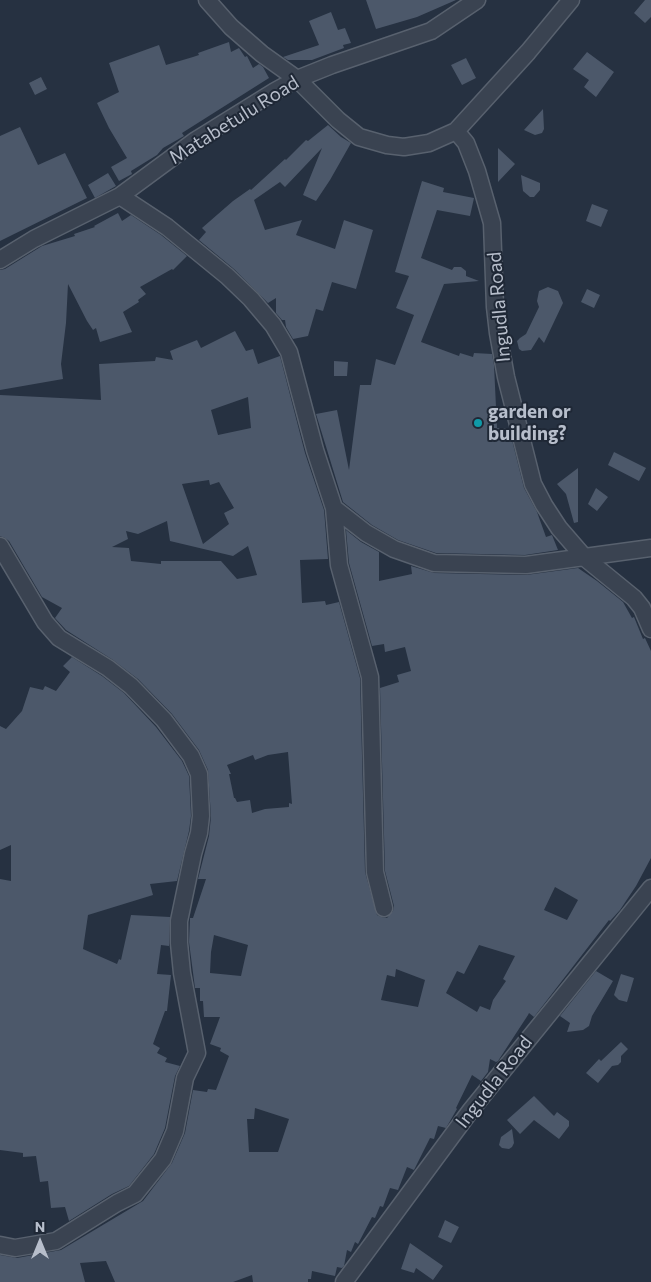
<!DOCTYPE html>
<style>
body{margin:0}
#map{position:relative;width:651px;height:1282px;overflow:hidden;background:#263141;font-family:Commissioner,sans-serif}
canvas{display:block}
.north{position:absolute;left:15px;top:1217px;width:50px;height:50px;-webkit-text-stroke:4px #1f2836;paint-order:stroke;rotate:0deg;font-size:14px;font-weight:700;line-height:20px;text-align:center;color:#b7becb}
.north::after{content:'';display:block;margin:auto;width:18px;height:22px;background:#b7becb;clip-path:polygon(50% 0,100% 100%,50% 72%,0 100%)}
</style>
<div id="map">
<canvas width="651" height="1282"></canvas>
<div class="north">N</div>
</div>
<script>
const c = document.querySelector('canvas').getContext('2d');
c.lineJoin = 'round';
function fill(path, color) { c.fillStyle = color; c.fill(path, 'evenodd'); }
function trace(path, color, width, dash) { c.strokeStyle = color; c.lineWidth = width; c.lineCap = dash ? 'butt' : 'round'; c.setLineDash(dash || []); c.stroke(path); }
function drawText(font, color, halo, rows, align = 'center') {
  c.font = font + ' Commissioner,sans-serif'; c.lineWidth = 4; c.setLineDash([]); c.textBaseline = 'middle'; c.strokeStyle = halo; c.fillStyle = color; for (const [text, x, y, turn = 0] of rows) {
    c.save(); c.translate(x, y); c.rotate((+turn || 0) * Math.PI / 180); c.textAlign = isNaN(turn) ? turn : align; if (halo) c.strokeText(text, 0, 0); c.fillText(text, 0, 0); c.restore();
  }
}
fill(new Path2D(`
 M366,0H456L417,17L376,29Z
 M645,0H651V17L645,23L634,13Z
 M331,12L338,30L345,28L351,43L343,45L344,48L312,60H288L283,57L319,45L309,21Z
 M229,42L231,52L239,48L245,57L247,56L253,68L259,64L263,67L269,78L182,133L184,136L163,148L157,155L131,171L132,174L119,181L111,167L127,158L109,128L97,103L119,92L109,63L159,45L166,65L193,57L199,55L198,53Z
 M587,52L614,72L596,97L584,87L589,80L573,69Z
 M466,58L476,78L462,85L451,65Z
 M41,77L47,89L35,95L29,83Z
 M543,109L544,129L542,133L535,135L524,130Z
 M328,125L341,137L351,143L330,180L316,201L303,195L322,148L285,187L280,182L254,200L265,230L302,220L296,235L335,249L344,220L373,230L356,289L332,282L323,311L316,309L308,336L293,339L286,327L285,320H282L276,313V298L268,303L234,269L199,240L206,232L202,228L233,201L250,189L251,190L285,159L286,160L306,140L308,141Z
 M20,127L38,165L65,153L87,198L0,241V136Z
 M498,148L515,164L498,182Z
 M108,173L116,186L95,198L88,185Z
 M521,175L540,183V190L534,197H530L523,191Z
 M422,181L444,188L443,192L474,198L470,216L437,210L421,258L452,270L454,267H461L466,271V276L479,281L444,284L421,342L459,356L460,353L473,357L474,353L492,354L494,365L497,428H509L524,488L537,512L546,537L552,535L558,550L525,555L436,553L398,540L372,525L343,502L316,414L337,410L349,470L360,385H371L376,359L395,365L414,315L396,308L409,276L395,272Z
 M592,204L608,210L601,227L586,221Z
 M118,213L122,221L131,215L161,235L187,256L173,270L172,269L140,287L146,294L138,300L139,302L123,312L132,332L100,342L96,328L93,330L87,321L68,284L66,323L61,364L63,379L0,390V270L5,269L42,246L75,236L74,234L95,227L94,226Z
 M548,287L558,291L563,303L544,343L539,337L531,350L522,351L519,349L517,341L520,338L526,334L539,307L537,301L539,291Z
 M587,289L600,295L594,308L581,302Z
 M235,331L246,351L253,349L258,364L280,356L305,453L324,510L328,559L300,560L302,603L325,601L326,605L339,602L360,678L365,872L377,915L381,917L387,918L393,911L394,906L385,871L380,688L399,682L397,675L411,671L405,647L385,652L384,644L372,646L349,563L346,530L361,542L379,552V581L412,574L411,566L434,573L526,575L578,568L597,581L623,602L632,618L634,617L643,639L645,638L651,651V858L636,886L620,910L610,921L609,920L534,1017L529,1013L528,1015L498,1061L496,1062L490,1059L488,1072L481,1081L472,1075L456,1108L457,1109L446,1128L438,1126L434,1139L430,1138L414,1170L407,1167L398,1190L390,1188L383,1207L380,1206L375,1218L372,1217L358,1244L355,1242L351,1252L347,1250L344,1266L342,1268L337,1267L335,1276L312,1271L311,1279H308V1282H253L252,1275L233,1282H115L106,1261L80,1263L85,1282H0V1255L17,1258L61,1250L143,1201L172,1163L185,1133L193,1090L207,1092L208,1089L216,1090L229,1056L220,1051L221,1048L210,1044L220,1017H204L203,1001H200V988H195L189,942L190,918H193L206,879H198L209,836L211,817L208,770L199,750L172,714L138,679L113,660L66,630L55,618L62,608L42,597L9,541L5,538L0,536V395L101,400L99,364L155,361L156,357L173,360L170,351L197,340L201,348ZM248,397L251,428L218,435L211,410ZM209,480L210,485L219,482L234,508L224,513L229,524L203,544L182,484ZM167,521L170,541L233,556L248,546L257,575L237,579L221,561H161V564L131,561L129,548L112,547L128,539L126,531L138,534ZM288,752L292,804L289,803V807L265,809L252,813L250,800L237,802L235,798H234L229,774H231L227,765L253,755L255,760L268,755ZM555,887L578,900L567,920L544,910ZM214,935L248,945L241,976L210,973L211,952ZM479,945L515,956L503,979L506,981L493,1000L490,1010L480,1006L477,1012L446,993L457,971L464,974ZM396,969L425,980L418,1007L381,1000L387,975L395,977ZM255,1108L289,1119L278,1152H249L247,1119H254Z
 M334,361L348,362L347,376H334Z
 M614,452L646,468L639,481L608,465Z
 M578,468V522L574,523L566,494L557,484Z
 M596,488L608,497L597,511L588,504Z
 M72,657L102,676L124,693L156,727L182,761L189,776L191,816L189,831L177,881L150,884L153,895L88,915L83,949L117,964L119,959L121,960L131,915L170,917L169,946L161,945L157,974L171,975L167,1011H165L153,1044L160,1048L157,1053L167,1058L165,1062L180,1066L175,1076L165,1128L154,1154L129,1186L112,1194L69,1221L65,1207L51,1208L48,1181L40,1182L36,1156L23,1157V1153L0,1150V879L11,881V845L0,850V726L6,729L22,711L30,687L43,690L45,686L56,691L70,672L63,666Z
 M596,971L613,981L592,1016L589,1026L583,1030L567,1032L570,1023L560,1016Z
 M621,974L634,978L627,1002L619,1000L614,995Z
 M621,1042L628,1049L621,1056V1062L618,1065L612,1066L598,1083L586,1073L599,1059L601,1061Z
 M534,1096L554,1116L557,1112L569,1121V1126L559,1139L534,1120L520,1134L507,1120Z
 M512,1129L514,1143L512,1147L509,1149L502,1148L499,1145L501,1137Z
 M445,1220L459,1227L451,1243L438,1237Z
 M410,1243L443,1266L433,1280L416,1268L414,1273L401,1269Z`), '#4c586a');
const minor = new Path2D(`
 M207,0L231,27L262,54L297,79L338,120L359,137L387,145L404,147L429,143L456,131L466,143L477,171L492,223L495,307L498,333L506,377L533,484L544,505L559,528L585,558L634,598L642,608L651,629
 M456,131L528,52L571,0
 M120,196L167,227L227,276L251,299L273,325L289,352L315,450L334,508L366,533L394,549L434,563L526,565L651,548
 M0,260L34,239L120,196L196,140L275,91L297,79L332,65L431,31L477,0
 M334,508L339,565L370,677L375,872L384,908
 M0,546L45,622L59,638L108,668L131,686L164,720L191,756L199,774L201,816L199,833L193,854L179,921V943L182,973L197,1053L185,1078L175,1131L163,1159L135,1194L117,1203L56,1241L15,1248L0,1245
 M344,1282L471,1110L651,888`);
trace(minor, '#58616e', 19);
trace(minor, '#3a4351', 16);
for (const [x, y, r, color] of [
 [478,423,5,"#0f9aa8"]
]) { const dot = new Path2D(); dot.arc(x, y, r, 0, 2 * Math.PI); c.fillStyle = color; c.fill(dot); trace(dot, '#1f2836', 2); }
drawText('19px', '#b7becb', '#1f2836', [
 ["Matabetulu Road",234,120,-32],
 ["Ingudla Road",499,307,-95],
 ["Ingudla Road",494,1082,-52]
]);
drawText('bold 19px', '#b7becb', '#1f2836', [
 ["garden or",488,412],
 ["building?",488,434]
], 'left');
</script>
